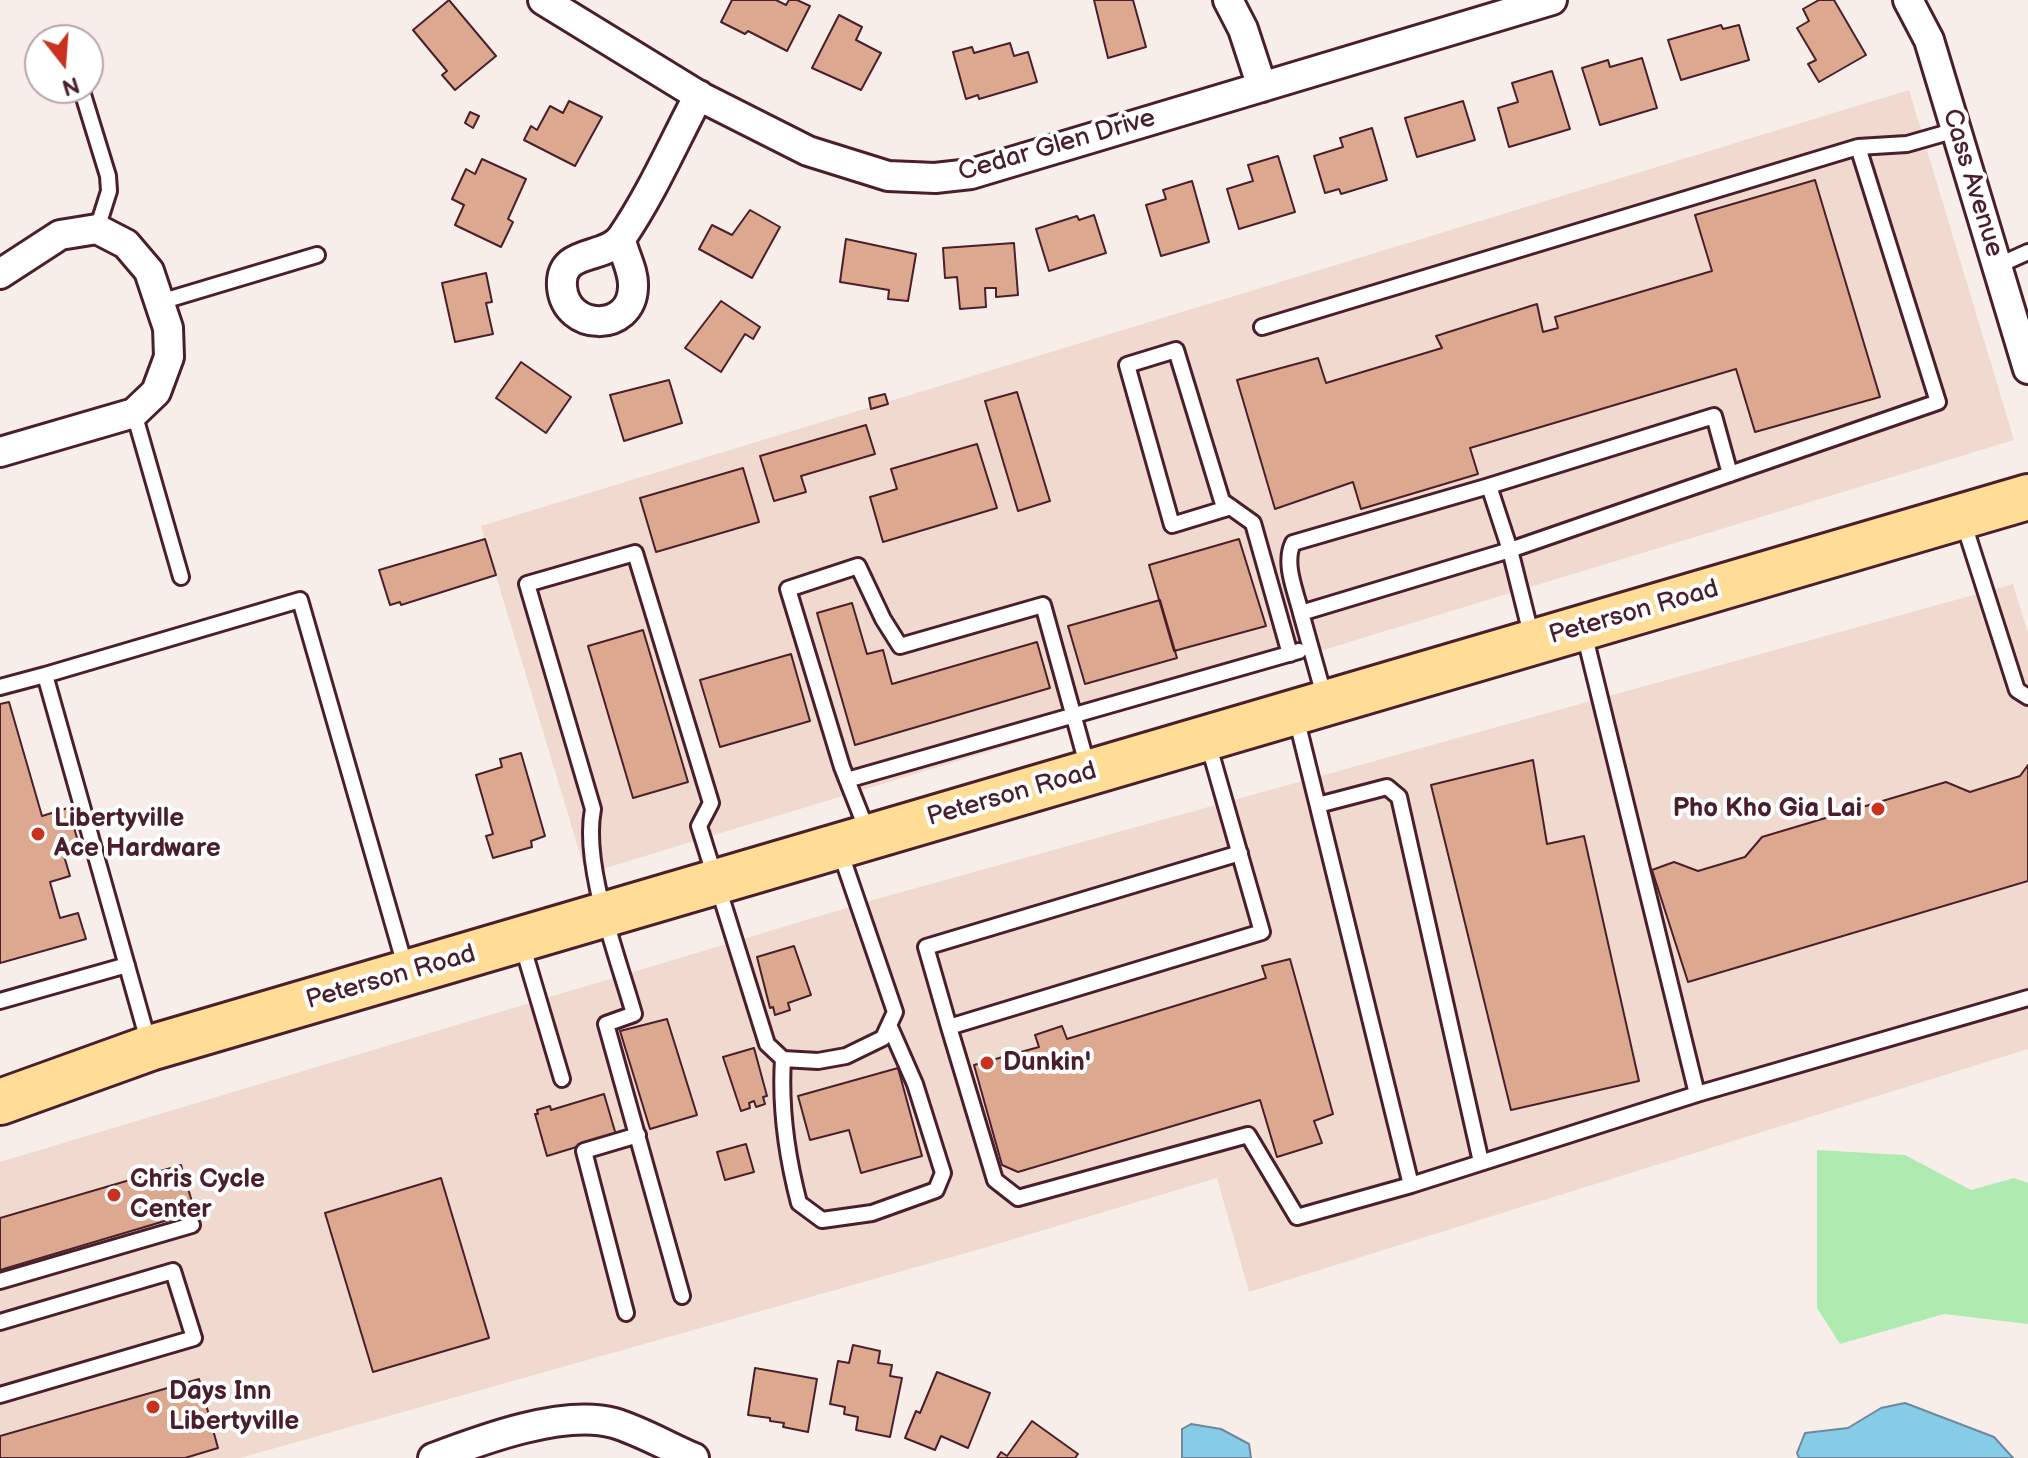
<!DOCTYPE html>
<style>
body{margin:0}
#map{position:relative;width:2028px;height:1458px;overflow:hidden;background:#f8eee9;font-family:"Balsamiq Sans",sans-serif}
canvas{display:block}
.north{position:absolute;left:24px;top:24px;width:80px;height:80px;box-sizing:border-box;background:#fff;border:2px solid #b7a5aa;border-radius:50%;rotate:163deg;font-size:22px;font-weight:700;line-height:32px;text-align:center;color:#4a1f2b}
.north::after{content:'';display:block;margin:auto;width:28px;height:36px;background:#c8321e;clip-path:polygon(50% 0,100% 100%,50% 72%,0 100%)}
</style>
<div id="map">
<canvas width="2028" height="1458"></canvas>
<div class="north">N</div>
</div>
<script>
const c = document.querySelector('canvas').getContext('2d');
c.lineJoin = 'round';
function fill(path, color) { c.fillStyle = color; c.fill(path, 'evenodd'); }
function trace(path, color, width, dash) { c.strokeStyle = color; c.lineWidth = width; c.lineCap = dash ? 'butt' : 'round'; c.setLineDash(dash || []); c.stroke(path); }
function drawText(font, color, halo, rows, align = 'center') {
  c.font = font + ' "Balsamiq Sans",sans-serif'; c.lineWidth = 8; c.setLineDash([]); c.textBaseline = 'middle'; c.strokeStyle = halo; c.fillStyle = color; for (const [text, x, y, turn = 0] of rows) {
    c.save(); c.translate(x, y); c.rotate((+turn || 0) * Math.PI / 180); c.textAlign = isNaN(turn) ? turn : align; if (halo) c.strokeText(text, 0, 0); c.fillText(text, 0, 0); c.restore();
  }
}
fill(new Path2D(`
 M1909,90L2014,440L586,874L481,526Z
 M2013,584L2028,633V1049L1249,1292L1217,1178L984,1248L240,1458H0V1162L873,900Z`), '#f0d9ce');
fill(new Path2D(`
 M1817,1150L1905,1155L1971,1190L2014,1178L2028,1183V1324L1944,1314L1840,1344L1817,1308Z`), '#afebb1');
const water = new Path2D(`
 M1905,1403L1994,1437L2013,1458H1799L1797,1453L1805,1433L1848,1428L1881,1408Z
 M1191,1424L1221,1429L1249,1444L1251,1458H1182V1429Z`);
fill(water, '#86cce7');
trace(water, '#6e879c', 2);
const building = new Path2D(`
 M449,0L496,56L455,90L442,75L447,71L413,30Z
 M732,0H776L786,5L789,0H797L810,6L787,51L748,31L745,34L721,22Z
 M1094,0H1133L1146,47L1108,58Z
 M1819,0H1834L1866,55L1819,82L1808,64L1816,60L1797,28L1809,21L1803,9Z
 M839,15L862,27L856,40L881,53L861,90L812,68Z
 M1721,25L1723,29L1739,25L1749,60L1681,80L1668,40Z
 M1010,43L1014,56L1028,52L1037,82L979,99L978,95L966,99L953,52L972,47L974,53Z
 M1642,58L1657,108L1600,125L1582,68L1608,60L1610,67Z
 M1552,71L1570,129L1509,147L1498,108L1518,102L1512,83Z
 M569,101L602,117L575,166L524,140L531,126L537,130L550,106L563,113Z
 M1463,101L1475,140L1417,157L1405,118Z
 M470,112L479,116L473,128L465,123Z
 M1372,128L1387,180L1341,194L1339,189L1325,193L1314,156L1343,147L1340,138Z
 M1278,156L1295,212L1239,229L1227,189L1253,181L1248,165Z
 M482,159L526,179L508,219L513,222L501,247L455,225L464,205L452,199L466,169L475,174Z
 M1815,180L1880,397L1755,432L1736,369L1470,448L1478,474L1361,509L1353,482L1275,509L1237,380L1318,358L1326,383L1442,348L1436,336L1537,304L1543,332L1558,328L1555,317L1712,271L1695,215Z
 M1192,181L1209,242L1161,256L1146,205L1166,199L1163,190Z
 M750,210L780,227L752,278L699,249L712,225L732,235Z
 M1094,215L1106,253L1049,271L1036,229L1077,216L1079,220Z
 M846,239L916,254L908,301L888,299L889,290L840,282Z
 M1014,243L1018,295L996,297V288H985L986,307L960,309L957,277L945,278L943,248Z
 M486,273L492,302L486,303L493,334L455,342L442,283Z
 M721,301L760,327L753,339L745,334L721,372L685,348Z
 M521,362L571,397L546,433L496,398Z
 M669,380L682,423L624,441L610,395Z
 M1017,392L1050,501L1018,511L985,401Z
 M885,394L888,404L871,409L869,398Z
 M866,425L875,454L801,476L806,492L774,501L760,456Z
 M977,444L997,508L883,542L870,497L897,489L891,469Z
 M743,468L759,522L656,552L640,498Z
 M485,539L496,575L401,605L400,602L390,605L379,570Z
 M1239,539L1266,626L1174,651L1149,565Z
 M1160,600L1177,658L1085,684L1068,626Z
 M852,603L867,654L883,650L892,684L1037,642L1050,688L855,745L817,613Z
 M643,630L688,782L633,798L588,646Z
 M791,654L810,721L720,747L700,680Z
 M9,702L42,816L68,808L81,851L64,856L70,876L50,882L60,918L78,913L86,939L0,963V704Z
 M521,753L545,836L531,841L532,847L493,858L486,836L493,834L476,775L502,767L500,759Z
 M1533,760L1547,844L1584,836L1639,1081L1511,1110L1431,785Z
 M2028,765V881L1688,982L1652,870L1674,862L1698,871L1745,857L1762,837L1946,782L1970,792L2020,776Z
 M794,946L811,995L788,1003L790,1010L775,1015L773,1007L770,1008L757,957Z
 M1290,959L1333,1114L1314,1121L1322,1143L1277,1157L1260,1100L1018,1172L1002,1165L974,1065L1039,1047L1035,1035L1062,1026L1067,1039L1266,978L1262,966Z
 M667,1019L697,1115L650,1129L620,1031Z
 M754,1048L767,1096L763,1097L765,1104L756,1107L754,1101L749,1103L750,1108L741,1111L723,1057Z
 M898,1068L922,1156L861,1173L849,1130L810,1140L798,1096Z
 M604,1094L616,1135L547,1156L535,1114H538L537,1110L550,1106L551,1110Z
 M746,1144L754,1172L725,1180L717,1152Z
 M181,1165L195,1212L0,1270V1218Z
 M441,1178L489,1338L373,1372L325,1213Z
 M853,1345L880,1351L878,1363L892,1365L890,1376L902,1378L890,1437L856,1430L858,1417L844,1414L845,1407L830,1404L838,1361L849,1363Z
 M755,1368L817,1379L808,1432L783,1427L784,1423L770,1421V1418L748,1415Z
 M937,1372L990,1393L968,1448L941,1436L935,1450L905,1438L916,1411L920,1413Z
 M199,1379L218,1448L185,1458H0V1436Z
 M1032,1421L1078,1454L1075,1458H997L1001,1452L1007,1456Z`);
fill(building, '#dca990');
trace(building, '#4a1f2b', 2);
const service = new Path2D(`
 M81,88L108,176L109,191L97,229
 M1858,147L1907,144L1956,130
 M1997,266L2028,252
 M160,302L317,255
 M1262,327L1858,147L1938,402L1510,550L1532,638
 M134,413L181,577
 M1231,507L1172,525L1127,365L1176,350L1222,501L1253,523L1290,654
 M1963,521L2017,690L2028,697
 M1301,613C1296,592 1283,564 1293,543L1489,486
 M1584,633L1697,1094L2028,998
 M45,675L300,600L406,969
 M0,687L45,675L149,1044
 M1325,699L1301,613L1510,550L1489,486L1714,416L1730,474
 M1208,743L1262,932L949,1027L995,1180L1018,1198L1248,1135L1297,1217L1411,1185L1296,717
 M847,780L1299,651
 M1318,805L1387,787L1399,797L1481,1162
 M868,833L842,767L788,589L858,566L883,619L900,646L1043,605L1088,768
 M522,944L562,1079
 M0,1001L127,965
 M949,1027L926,947L1240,853
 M783,1059C780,1106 787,1157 799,1203L822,1220L872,1213L936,1190L943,1173L915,1084L890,1027
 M1411,1185L1697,1094
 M0,1281L192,1225
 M682,1296L606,1024L634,1014C618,957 582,866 593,809L527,584L635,553L711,803L699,826L767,1044L783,1059L818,1061L846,1056L883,1038L895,1012L840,851
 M626,1313L584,1151L638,1135
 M0,1322L173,1271L194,1338L0,1395`);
const minor = new Path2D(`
 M543,0L701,97L808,151L888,176L935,178L971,174L1552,0
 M1228,0L1243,29L1262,87
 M1908,0L1929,40L2028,369
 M621,240C624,255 634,271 633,287C632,333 566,332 562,287C559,247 606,261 622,237C652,193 674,142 699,95
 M0,274L60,235L97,229L126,244L149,271L168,328L169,357L156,392L134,413L0,452
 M433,1458C481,1440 563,1409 614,1423C641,1431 668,1447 694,1458`);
const primary = new Path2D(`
 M0,1102L150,1048L2028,497`);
trace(service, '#4a1f2b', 20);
trace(minor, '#4a1f2b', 34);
trace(primary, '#4a1f2b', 50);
trace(service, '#fff', 14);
trace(minor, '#fff', 28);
trace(primary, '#ffdd96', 44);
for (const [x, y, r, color] of [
 [1878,809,8,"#c8321e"],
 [38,834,8,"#c8321e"],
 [987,1063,8,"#c8321e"],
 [114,1195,8,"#c8321e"],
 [153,1407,8,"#c8321e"]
]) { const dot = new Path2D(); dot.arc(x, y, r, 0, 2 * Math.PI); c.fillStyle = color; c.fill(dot); trace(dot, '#fff', 3); }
drawText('26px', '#4a1f2b', '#fff', [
 ["Cedar Glen Drive",1057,146,-16],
 ["Cass Avenue",1972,183,73],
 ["Peterson Road",1634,613,-16],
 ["Peterson Road",1012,795,-16],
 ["Peterson Road",391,978,-16]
]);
drawText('bold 26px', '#4a1f2b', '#fff', [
 ["Pho Kho Gia Lai",1862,809,"right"],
 ["Libertyville",54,819],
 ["Ace Hardware",54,849],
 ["Dunkin'",1003,1063],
 ["Chris Cycle",130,1180],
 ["Center",130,1210],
 ["Days Inn",169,1392],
 ["Libertyville",169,1422]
], 'left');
</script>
